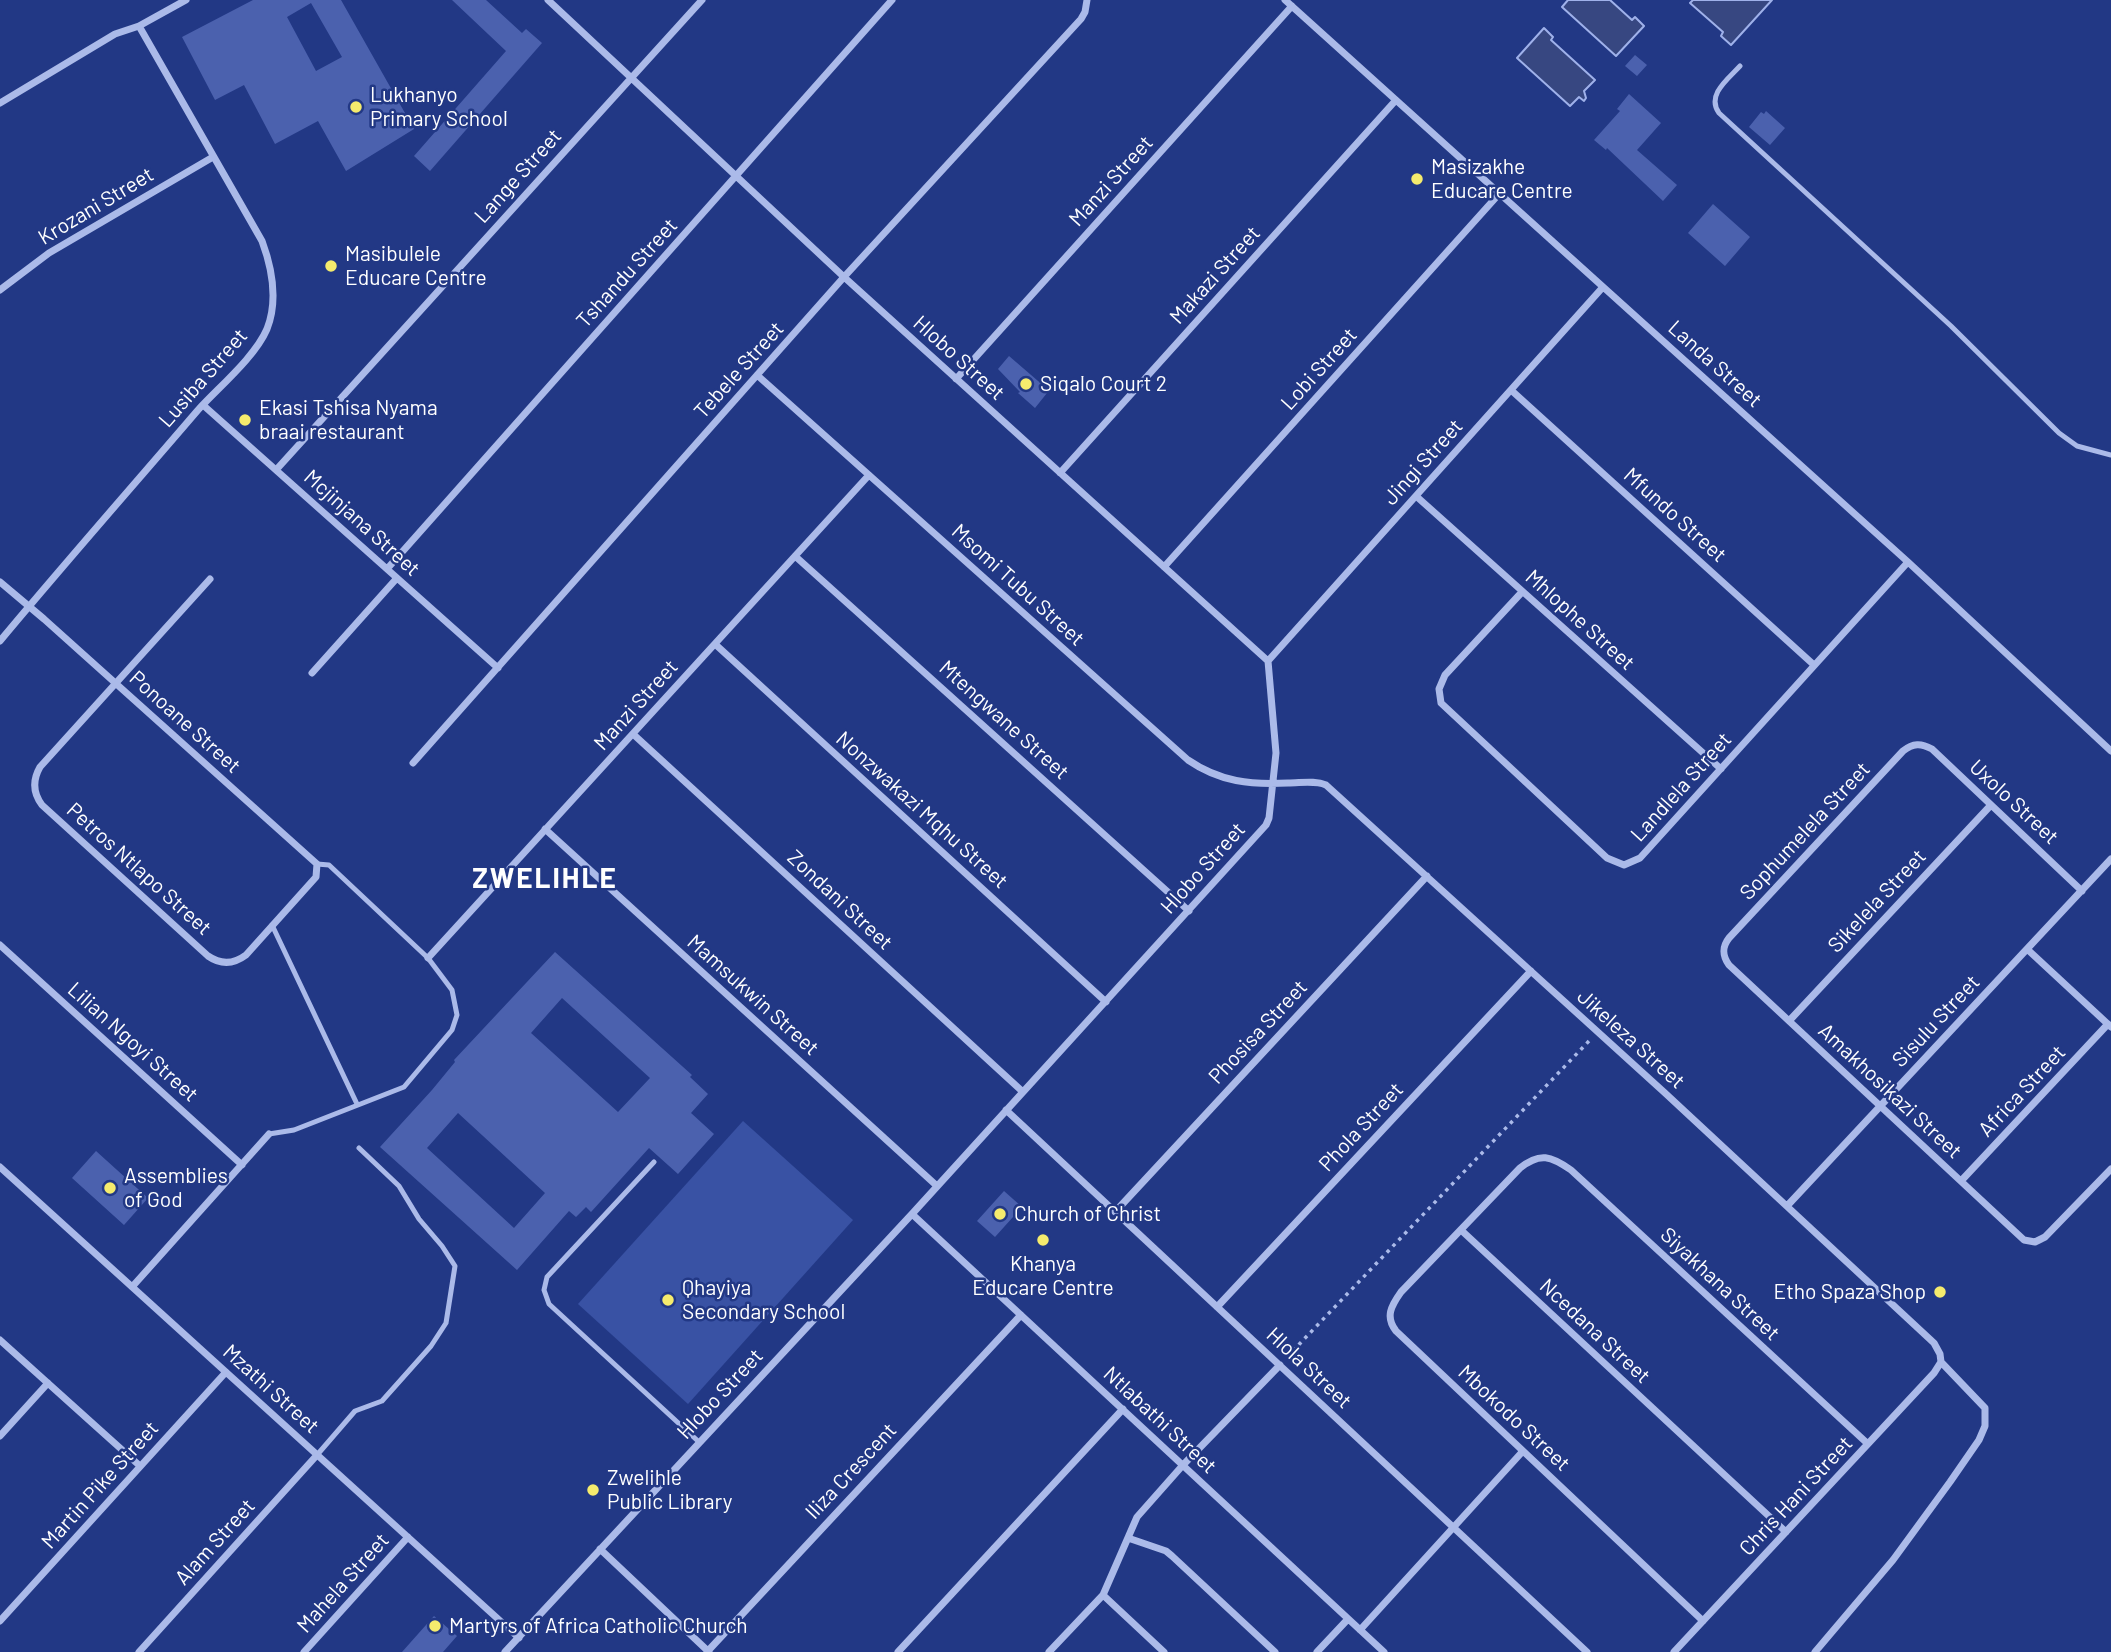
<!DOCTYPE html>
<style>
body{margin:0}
canvas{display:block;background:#223885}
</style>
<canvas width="2111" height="1652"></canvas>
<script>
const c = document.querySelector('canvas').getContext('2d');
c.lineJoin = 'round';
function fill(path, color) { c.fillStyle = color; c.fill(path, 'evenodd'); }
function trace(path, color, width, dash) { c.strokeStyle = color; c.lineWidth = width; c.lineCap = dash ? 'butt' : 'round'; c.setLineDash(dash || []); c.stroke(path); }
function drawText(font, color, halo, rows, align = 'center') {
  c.font = font + ' Barlow,sans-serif'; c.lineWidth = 5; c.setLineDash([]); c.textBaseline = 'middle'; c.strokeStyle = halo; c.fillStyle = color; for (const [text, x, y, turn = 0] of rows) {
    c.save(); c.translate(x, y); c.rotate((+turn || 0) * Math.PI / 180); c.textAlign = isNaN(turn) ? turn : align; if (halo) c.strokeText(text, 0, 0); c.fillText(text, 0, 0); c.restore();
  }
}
fill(new Path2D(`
 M743,1121L853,1220L688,1404L578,1304Z`), '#3952a4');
const water = new Path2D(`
 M1568,0H1610L1632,20L1635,17L1644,26L1616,56L1562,7Z
 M1693,0H1772L1731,45L1721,36L1723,32L1690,3Z
 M1544,28L1553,37L1551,40L1595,80L1584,91L1586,98L1584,101L1579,97L1570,106L1517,58Z`);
fill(water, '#374781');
trace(water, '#9fb1ea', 2);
fill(new Path2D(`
 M253,0H341L414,129L346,171L318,121L275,144L244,85L215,100L182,37ZM311,3L342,57L316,71L287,17Z
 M452,0H486L522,33L526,29L542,43L430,171L414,156L506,51Z
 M1635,55L1647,65L1637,76L1625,66Z
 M1629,94L1661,123L1637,150L1677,185L1663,201L1607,148L1606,150L1594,140L1620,111L1617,109Z
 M1766,111L1785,128L1770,145L1749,127L1761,112L1764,114Z
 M1713,204L1750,237L1725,266L1688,233Z
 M1009,356L1045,387L1043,389L1047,393L1035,408L1018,393L1020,392L998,369Z
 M555,952L692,1075L690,1077L708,1094L691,1113L714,1134L678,1174L649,1148L591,1212L586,1207L576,1217L569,1211L517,1270L380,1147L432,1090L455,1062L454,1060ZM562,998L650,1078L618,1112L531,1033ZM458,1113L545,1193L514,1228L427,1148Z
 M96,1151L148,1198L124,1225L72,1178Z
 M1004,1191L1022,1207L995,1237L977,1221Z
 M434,1616L457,1636L443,1652H402Z`), '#4b61ae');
trace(new Path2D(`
 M1287,1357L1589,1041`), '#abbae9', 3.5, [3.5, 5]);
trace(new Path2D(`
 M1740,66C1728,79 1706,95 1719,113L1951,326L2059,433L2077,446L2111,455
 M272,925L357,1104
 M269,1134L294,1130L404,1087L452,1030L457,1015L452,990L428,958L329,865L317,864
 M654,1162L547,1277L544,1290L549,1304L699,1442
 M317,1455L355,1411L382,1401L431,1346L446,1323L455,1266L442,1246L419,1219L399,1186L359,1148`), '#abbae9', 5);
trace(new Path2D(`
 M1285,0L1908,562L2111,751
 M0,103L115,34L139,26L186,0
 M0,290L49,253L213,157
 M757,375L1188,760C1220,782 1251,785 1288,783C1301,783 1315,780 1326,785L1665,1093L1934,1343L1940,1354L1941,1362
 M956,379L1292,6
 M1511,390L1814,665
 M203,405L498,668
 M276,470L702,0
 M1060,473L1396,100
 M1416,496L1721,769
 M795,556L1189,911
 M1164,567L1499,194
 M387,569L892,0
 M0,582L44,619L317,864L316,877L246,955C234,964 221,965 208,956L42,805C33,793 32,781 40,767L210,579
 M1522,592L1445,675L1439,689L1441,703L1607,858L1624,865L1640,858L1908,562
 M0,641C65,563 132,487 198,410C219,387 255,357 267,329C278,301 272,268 262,241L139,26
 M715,644L1106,1002
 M1268,661L1603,287
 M312,673L397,578
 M633,734L1023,1092
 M413,763L844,277L1081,19L1085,12L1087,0
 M545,829L937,1186
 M2082,891L1932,749C1921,743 1913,743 1903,751L1729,938C1722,947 1722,955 1729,965L2024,1240L2035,1242L2045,1237L2111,1169
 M0,945L242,1165
 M2027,949L2111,1027
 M428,958L869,475
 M1789,1021L1991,805
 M1006,1110L1587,1652
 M0,1167L519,1638
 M1961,1181L2108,1024
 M1787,1206L2111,859
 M1115,1212L1427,876
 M912,1214L1384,1652
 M1461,1230L1786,1532
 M132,1287L269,1134
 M1217,1307L1531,971
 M0,1340L140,1466
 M0,1436L48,1383
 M1128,1538L1166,1551L1172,1556L1275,1652
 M600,1549L709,1652
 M1103,1595L1164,1652
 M0,1621L226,1372
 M1703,1621L1396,1331C1385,1317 1391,1306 1401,1292L1520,1168C1540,1152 1551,1156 1571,1170L1868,1444
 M1360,1630L1523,1451
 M139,1652L317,1455
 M304,1652L408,1537
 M505,1652L912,1214L1266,825L1269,818L1276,753L1268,661L844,277L548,0
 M707,1652L1021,1315
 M898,1652L1123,1409
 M1049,1652L1103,1595L1137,1517L1183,1465L1280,1365
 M1317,1652L1348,1619
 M1674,1652L1934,1373L1941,1362
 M1815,1652L1893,1560L1950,1482L1979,1440L1985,1426V1408L1941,1362`), '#abbae9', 7);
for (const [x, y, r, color] of [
 [356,107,7,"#f5eb6d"],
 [1417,179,7,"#f5eb6d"],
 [331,266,7,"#f5eb6d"],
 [1026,384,7,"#f5eb6d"],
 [245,420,7,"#f5eb6d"],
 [110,1188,7,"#f5eb6d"],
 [1000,1214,7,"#f5eb6d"],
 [1043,1240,7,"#f5eb6d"],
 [1940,1292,7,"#f5eb6d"],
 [668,1300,7,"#f5eb6d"],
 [593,1490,7,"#f5eb6d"],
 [435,1626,7,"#f5eb6d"]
]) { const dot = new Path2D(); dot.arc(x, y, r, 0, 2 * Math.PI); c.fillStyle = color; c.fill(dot); trace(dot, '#223885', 2.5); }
drawText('21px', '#fff', '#223885', [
 ["Lukhanyo",370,95],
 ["Primary School",370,119],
 ["Masizakhe",1431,167],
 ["Educare Centre",1431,191],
 ["Masibulele",345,254],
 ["Educare Centre",345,278],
 ["Siqalo Court 2",1040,384],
 ["Ekasi Tshisa Nyama",259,408],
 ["braai restaurant",259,432],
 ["Assemblies",124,1176],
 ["of God",124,1200],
 ["Church of Christ",1014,1214],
 ["Khanya",1043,1264,"center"],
 ["Educare Centre",1043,1288,"center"],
 ["Qhayiya",682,1288],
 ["Secondary School",682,1312],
 ["Etho Spaza Shop",1926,1292,"right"],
 ["Zwelihle",607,1478],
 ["Public Library",607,1502],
 ["Martyrs of Africa Catholic Church",449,1626]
], 'left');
drawText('21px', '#fff', '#223885', [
 ["Lange Street",518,176,-48],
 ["Manzi Street",1111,181,-48],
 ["Krozani Street",96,206,-31],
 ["Tshandu Street",627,273,-48],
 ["Makazi Street",1215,275,-48],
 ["Hlobo Street",959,358,42],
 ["Landa Street",1715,364,42],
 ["Lobi Street",1319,369,-48],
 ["Tebele Street",739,370,-48],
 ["Lusiba Street",203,378,-49],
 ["Jingi Street",1423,462,-48],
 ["Mfundo Street",1675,515,42],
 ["Mcjinjana Street",362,523,42],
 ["Msomi Tubu Street",1018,585,42],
 ["Mhlophe Street",1580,620,42],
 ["Manzi Street",636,705,-48],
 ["Mtengwane Street",1004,720,42],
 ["Ponoane Street",185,722,42],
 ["Landlela Street",1681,787,-48],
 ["Uxolo Street",2014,802,43],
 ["Nonzwakazi Mqhu Street",922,810,42],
 ["Sophumelela Street",1805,831,-47],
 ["Hlobo Street",1203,868,-48],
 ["Petros Ntlapo Street",139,869,42],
 ["Zondani Street",840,900,43],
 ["Sikelela Street",1877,901,-47],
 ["Mamsukwin Street",753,995,42],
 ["Sisulu Street",1936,1021,-47],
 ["Phosisa Street",1258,1032,-47],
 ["Jikeleza Street",1631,1039,42],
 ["Lilian Ngoyi Street",133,1042,42],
 ["Amakhosikazi Street",1890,1091,43],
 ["Africa Street",2022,1091,-47],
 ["Phola Street",1361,1127,-47],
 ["Siyakhana Street",1720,1284,43],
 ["Ncedana Street",1595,1331,43],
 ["Hlola Street",1309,1368,43],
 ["Mzathi Street",271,1389,42],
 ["Hlobo Street",720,1394,-47],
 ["Mbokodo Street",1514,1418,43],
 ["Ntlabathi Street",1160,1420,43],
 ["Iliza Crescent",851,1471,-47],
 ["Martin Pike Street",100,1485,-48],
 ["Chris Hani Street",1796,1496,-47],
 ["Alam Street",215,1542,-48],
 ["Mahela Street",343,1583,-48]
]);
c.letterSpacing = '2px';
drawText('bold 28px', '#fff', '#223885', [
 ["ZWELIHLE",545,879]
]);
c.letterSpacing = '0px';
</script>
